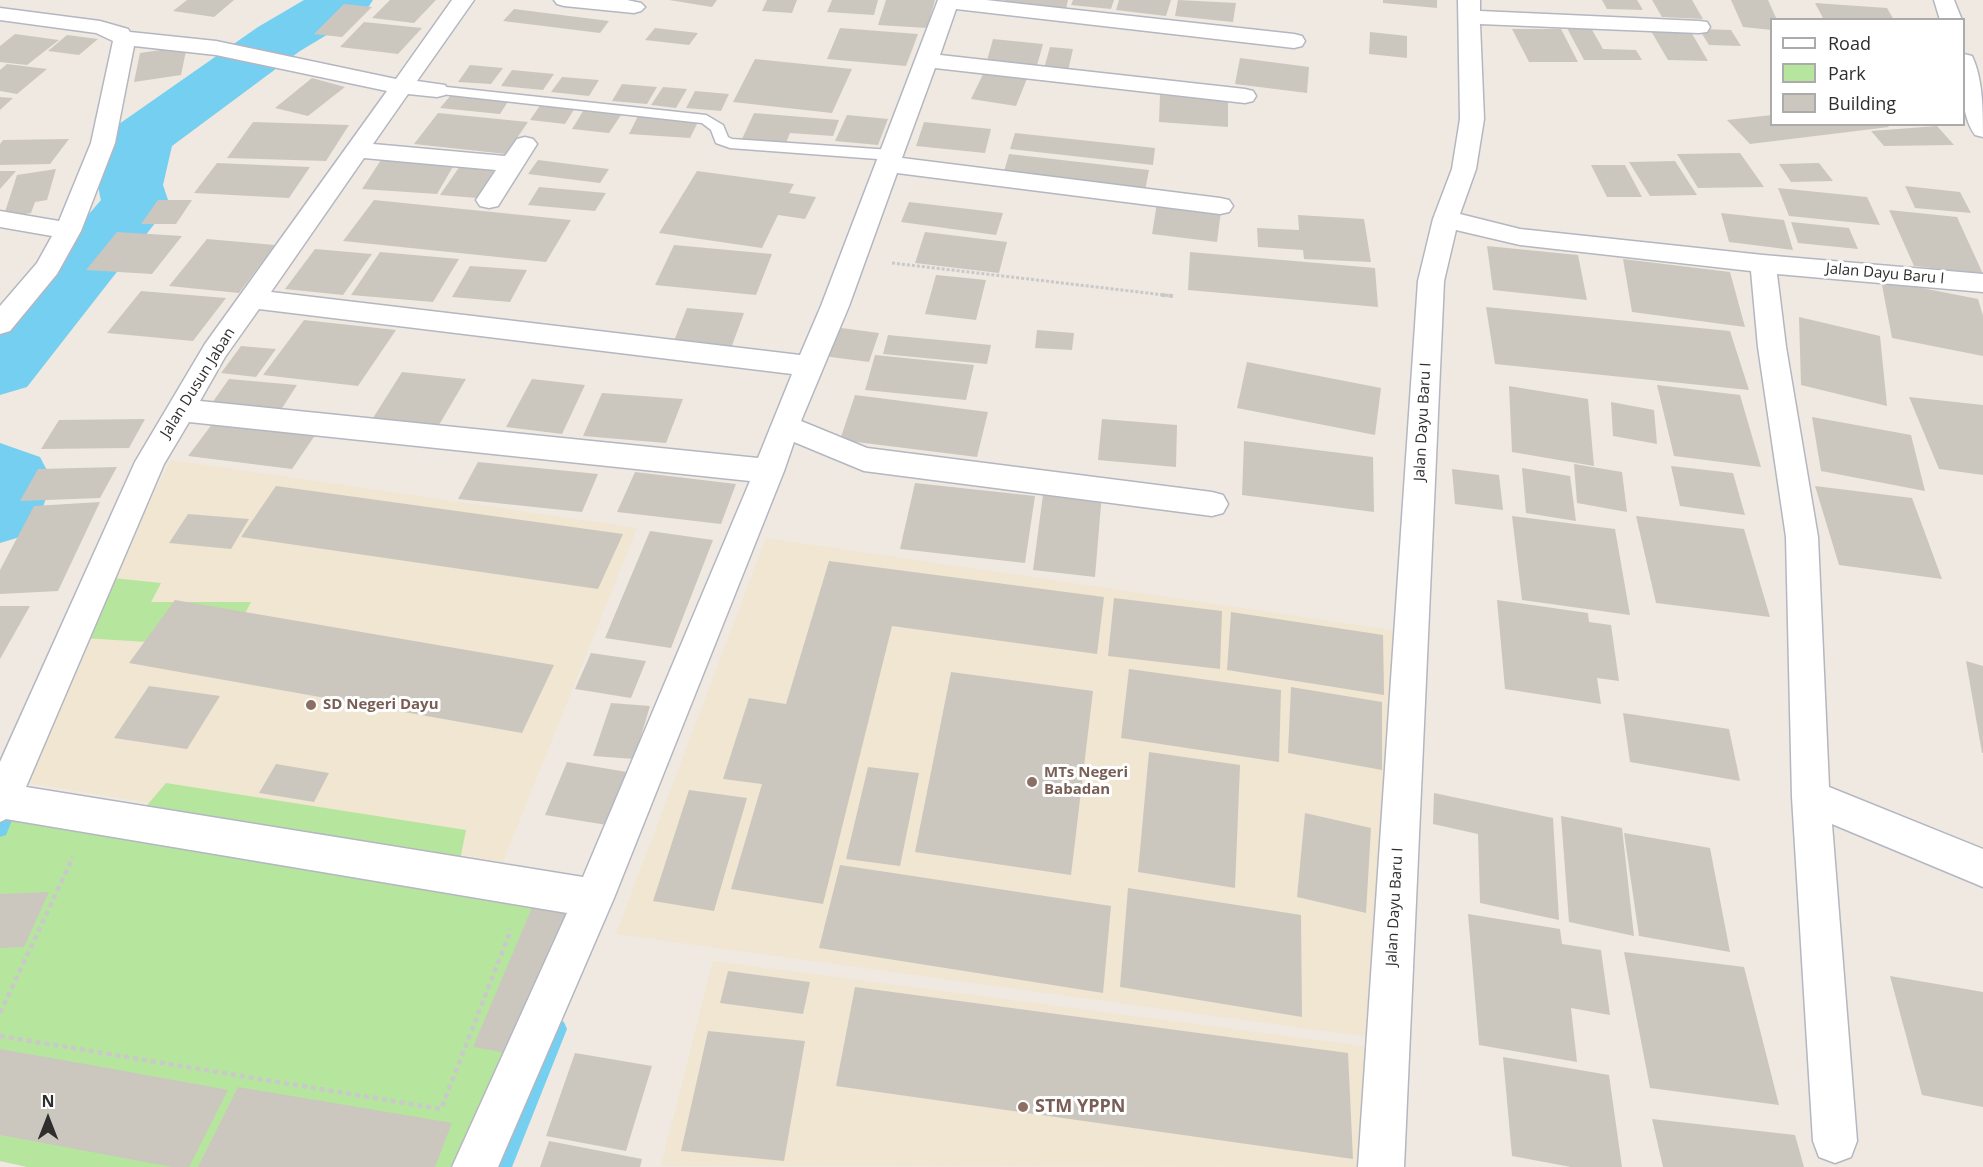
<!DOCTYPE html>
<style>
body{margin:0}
#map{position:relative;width:1983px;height:1167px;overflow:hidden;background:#efe9e1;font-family:"Open Sans",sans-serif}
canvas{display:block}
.legend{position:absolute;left:1770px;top:18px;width:195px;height:108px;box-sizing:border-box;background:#fff;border:2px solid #ababab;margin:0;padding:8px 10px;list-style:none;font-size:18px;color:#2e2e2e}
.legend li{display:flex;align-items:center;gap:12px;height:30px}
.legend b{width:30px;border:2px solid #ababab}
.north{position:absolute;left:18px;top:1089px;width:60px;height:60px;-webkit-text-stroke:4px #fff;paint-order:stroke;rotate:0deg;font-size:16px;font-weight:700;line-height:24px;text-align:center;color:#2e2e2e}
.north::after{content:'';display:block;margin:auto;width:21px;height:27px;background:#2e2e2e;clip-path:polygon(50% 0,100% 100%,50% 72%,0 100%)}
</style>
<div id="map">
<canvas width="1983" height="1167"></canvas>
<ul class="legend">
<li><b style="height:8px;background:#fff"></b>Road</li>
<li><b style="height:16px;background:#b6e59e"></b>Park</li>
<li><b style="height:16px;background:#cbc7bf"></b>Building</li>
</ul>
<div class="north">N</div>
</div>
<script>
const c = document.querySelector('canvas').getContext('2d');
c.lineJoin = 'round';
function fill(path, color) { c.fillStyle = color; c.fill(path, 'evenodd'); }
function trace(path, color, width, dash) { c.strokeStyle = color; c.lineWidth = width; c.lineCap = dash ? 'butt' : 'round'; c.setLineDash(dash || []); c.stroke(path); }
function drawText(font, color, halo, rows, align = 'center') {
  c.font = font + ' "Open Sans",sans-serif'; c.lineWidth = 6; c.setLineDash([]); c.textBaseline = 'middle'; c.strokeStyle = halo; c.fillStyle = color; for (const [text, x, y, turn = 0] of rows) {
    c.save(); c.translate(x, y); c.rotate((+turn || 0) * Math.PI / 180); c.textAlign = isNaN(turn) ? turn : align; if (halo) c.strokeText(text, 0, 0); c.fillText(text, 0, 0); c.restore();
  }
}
fill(new Path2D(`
 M171,460L637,528L503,862L29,783L83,627Z
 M766,538L1398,631L1376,1038L616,934Z
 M713,961L1370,1047L1369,1167L661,1166Z`), '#f0e6d1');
fill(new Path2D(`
 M113,578L161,583L151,602H251L227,647L83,638Z
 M166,783L466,830L458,870L137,817Z
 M0,816L590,902L467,1167H27L0,1161Z`), '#b6e59e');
fill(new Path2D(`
 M10,795L16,797L19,803L6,835L0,837V807L4,797Z
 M557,1019L564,1022L567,1029L512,1167H492L550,1022Z`), '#75cff0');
fill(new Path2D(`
 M304,0H373L365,12L300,51L172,146L163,185L169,203L159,218L27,387L0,395V317L101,200C94,176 105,145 119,124L258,27Z
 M0,443L40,457L52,480L42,510L30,534L0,543Z`), '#75cff0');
fill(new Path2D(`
 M187,0H234L214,17L173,11Z
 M390,0H436L414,23L372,18Z
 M669,0H717L712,7Z
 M767,0H797L792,13L762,11Z
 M832,0H878L874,15L827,12Z
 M886,0H935L927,28L878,25Z
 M1005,0H1068L1066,9L1004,2Z
 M1073,0H1114L1111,9L1071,5Z
 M1119,0H1171L1166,16L1116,10Z
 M1178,0L1236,3L1233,22L1175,16Z
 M1383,0H1437V8L1383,3Z
 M1602,0H1637L1643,10L1607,9Z
 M1652,0H1692L1703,19L1662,17Z
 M1731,0H1768L1777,20H1772V30L1743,27Z
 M1815,3L1887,8L1894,20H1824Z
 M344,4L372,7L342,37L314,34Z
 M514,9L609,21L600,33L503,21Z
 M364,22L422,28L398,54L340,47Z
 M655,28L698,33L689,45L645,40Z
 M840,28L918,34L906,66L827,59Z
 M1567,28H1591L1603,49L1636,50L1642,60H1584Z
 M1512,29H1561L1578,62H1529Z
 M1699,29L1731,30L1741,46L1709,45Z
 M1651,31L1691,32L1708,61L1668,60Z
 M1370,32L1407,36V58L1369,54Z
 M15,34L59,40L27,65L0,62V46Z
 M67,35L98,39L79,55L48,51Z
 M993,39L1043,44L1036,69L986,64Z
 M187,46L181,75L134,82L140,53Z
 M1050,47L1073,49L1067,75L1043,72Z
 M1240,58L1309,67L1307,93L1235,84Z
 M755,59L852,69L832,113L733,102Z
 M7,64L47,69L17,94L0,91V70Z
 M470,65L503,68L491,84L458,82Z
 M512,70L554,74L543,90L501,86Z
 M985,70L1028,76L1016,106L971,99Z
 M562,77L599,80L589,96L551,92Z
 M312,78L345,87L308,116L275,108Z
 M622,84L657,87L647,104L612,101Z
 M663,87L687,89L676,108L651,105Z
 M695,91L729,94L721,111L686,108Z
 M451,95L509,100L500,114L440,108Z
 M1160,95L1228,100V127L1159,122Z
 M0,97L13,98L0,110Z
 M541,104L575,108L565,124L530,120Z
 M585,108L623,112L609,133L572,129Z
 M438,113L528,122L506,154L414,144Z
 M754,113L839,120L833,136L790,133L786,143L742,139Z
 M847,115L888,119L878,145L835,141Z
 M1772,115V124H1886L1889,127L1750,144L1727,120Z
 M638,116L699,120L690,138L629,134Z
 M253,122L349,125L326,161L227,158Z
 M924,122L991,129L985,153L916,146Z
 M1937,126L1954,145L1884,146L1871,131Z
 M1015,133L1155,148L1153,165L1010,149Z
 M69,139L50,164L0,165V144L3,140Z
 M1740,153L1764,187L1698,188L1677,154Z
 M1009,154L1149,170L1145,191L1003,175Z
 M381,160L454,165L437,194L362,189Z
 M538,160L609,169L600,183L528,174Z
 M1675,161L1697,195L1650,196L1629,162Z
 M217,163L262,165L310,167L289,198L194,193Z
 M462,163L497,166L477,198L440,195Z
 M1819,163L1833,181L1791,182L1779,164Z
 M1591,165H1625L1642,197H1607Z
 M56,169L47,200L35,202L31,213L3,218L17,175Z
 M0,171H16L0,189Z
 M697,171L794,184L789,193L816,197L805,219L778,215L762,248L659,233Z
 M1905,186L1960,192L1971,213L1915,208Z
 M539,187L606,193L595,211L528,205Z
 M1778,188L1867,197L1880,225L1789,216Z
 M158,200H192L176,224H141Z
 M374,200L571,220L546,262L343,241Z
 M909,202L1003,213L996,235L901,222Z
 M1157,203L1221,211L1217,242L1152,234Z
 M1889,210L1957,217L1983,274L1914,266Z
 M1721,213L1784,220L1793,250L1729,242Z
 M1298,215L1364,219L1371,262L1304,259L1303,250L1258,247L1257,228L1299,230Z
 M1791,222L1849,228L1858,249L1798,243Z
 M117,232L182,236L152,274L86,270Z
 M925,232L1007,242L999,273L915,263Z
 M207,239L275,245L239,293L169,286Z
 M674,245L772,254L756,295L655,285Z
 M1487,246L1578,255L1587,300L1493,290Z
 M315,249L372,254L343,295L285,289Z
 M380,252L459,259L433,302L351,295Z
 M1190,252L1375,268L1378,307L1188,290Z
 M1623,259L1730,272L1745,327L1632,312Z
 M470,266L527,270L510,302L452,297Z
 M936,275L986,280L976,320L925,314Z
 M1881,280L1978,299L1983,316V356L1892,338Z
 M141,291L226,298L193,341L107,333Z
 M1486,307L1730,331L1749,390L1495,364Z
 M687,308L744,313L730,351L672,346Z
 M1799,317L1880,336L1887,406L1801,385Z
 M304,320L396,330L358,386L263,375Z
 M834,327L879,333L869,362L823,356Z
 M1037,330L1074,333L1072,350L1035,348Z
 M888,335L991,345L987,364L883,354Z
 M241,346L276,349L256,377L221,373Z
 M875,355L974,365L966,400L865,390Z
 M1247,362L1381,388L1375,435L1237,408Z
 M402,372L466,379L439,425L373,418Z
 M229,379L297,385L277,416L207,410Z
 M532,379L585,385L562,434L506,427Z
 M1657,385L1740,395L1761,467L1674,456Z
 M1509,386L1588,399L1594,466L1512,452Z
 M602,393L683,399L666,443L583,436Z
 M855,395L988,412L977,457L840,440Z
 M1909,397L1983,405V475L1939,469Z
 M1611,402L1654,410L1657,444L1613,436Z
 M1812,417L1911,435L1925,491L1821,471Z
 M145,419L129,448L41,449L59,420Z
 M216,419L318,431L292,469L188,456Z
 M1102,419L1177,425L1176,467L1098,460Z
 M1244,441L1373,457L1374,512L1242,495Z
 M478,462L598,474L582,512L458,499Z
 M1574,464L1622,472L1627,512L1577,503Z
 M1671,466L1733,473L1745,515L1680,506Z
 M117,467L100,498L20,501L38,469Z
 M1522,468L1570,476L1576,521L1526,513Z
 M1452,469L1499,475L1503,510L1455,504Z
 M635,472L736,484L721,524L617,512Z
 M915,483L1035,496L1025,563L900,549Z
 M276,486L623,534L598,589L241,537Z
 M1815,486L1912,498L1942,579L1839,565Z
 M1044,487L1102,493L1095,577L1033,570Z
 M100,502L58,591L0,594V570L34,506Z
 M188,514L249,519L231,549L169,543Z
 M1512,516L1615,529L1630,615L1522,600Z
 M1636,516L1744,529L1770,617L1656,603Z
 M650,531L713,540L671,648L605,638Z
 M829,561L1104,597L1097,654L892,626L823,904L731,889L762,784L723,779L749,698L786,704Z
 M1114,598L1222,611L1220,669L1108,656Z
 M175,600L554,665L522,733L129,663Z
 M1497,600L1588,613L1589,622L1611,625L1619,681L1597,678L1601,704L1505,689Z
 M0,606H30L0,659Z
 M1231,612L1383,635L1384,695L1227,670Z
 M591,653L646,661L631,698L575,689Z
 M1966,661L1983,666V753H1982Z
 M1129,669L1281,690L1279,762L1121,738Z
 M951,672L1093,691L1071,875L915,852Z
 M149,686L220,696L187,749L114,738Z
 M1291,687L1382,702V770L1288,753Z
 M611,703L650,706L634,759L593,756Z
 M1623,713L1729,729L1740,781L1630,762Z
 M1149,752L1240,765L1235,888L1138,872Z
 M567,762L627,772L607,825L545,815Z
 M276,764L329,773L314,802L259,793Z
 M868,767L919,773L900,866L846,859Z
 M689,790L747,798L714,911L653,901Z
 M1434,793L1553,818L1559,920L1480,903L1478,834L1433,824Z
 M1305,813L1371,828L1366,913L1297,897Z
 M1561,816L1622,828L1634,936L1569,922Z
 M1624,833L1710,848L1730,952L1639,936Z
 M840,865L1111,906L1103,993L819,948Z
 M1128,888L1301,915L1302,1017L1120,987Z
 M49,892L24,947L0,948V894Z
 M534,903L570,910L513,1054L473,1047Z
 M1468,914L1560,929L1562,944L1601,950L1610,1015L1571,1008L1577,1062L1479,1045Z
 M1624,952L1744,967L1779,1105L1650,1088Z
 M728,971L810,982L803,1014L720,1003Z
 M1890,976L1983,992V1107L1922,1095Z
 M855,987L1348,1053L1353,1159L836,1086Z
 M708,1031L805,1041L784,1161L681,1151Z
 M0,1049L102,1067L228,1090L189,1167H172L0,1135Z
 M575,1053L652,1066L626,1151L546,1136Z
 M1503,1057L1609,1075L1622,1167H1571L1512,1156Z
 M238,1087L340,1104L452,1123L435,1167H198Z
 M1652,1119L1795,1135L1804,1167H1663Z
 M549,1141L642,1159L640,1167H540Z`), '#cbc7bf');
const lane = new Path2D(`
 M437,86L706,115L723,125L728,137L732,139L891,150L899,155L891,160L730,148L716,143L711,130L702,123L432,93L430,90L432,87Z`);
const street = new Path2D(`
 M452,0H474L417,81L445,85L448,90L445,95L437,97L408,94L373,144L505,156L517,139L525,137L533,139L537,144L498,206L489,208L480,206L476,200L496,170L364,158L271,292L800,355L821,306L938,0H986L1294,34L1302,36L1305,41L1302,46L1294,48L956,9L940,55L1245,89L1253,91L1256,96L1253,101L1245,103L935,68L902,158L1220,198L1229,200L1233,206L1229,212L1220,214L897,173L849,306L801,421L867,448L1212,492L1223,495L1228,504L1223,513L1212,516L864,471L794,442L784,471L614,898L498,1167H452L567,913L6,819L0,822V762L135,462L205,344L387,91L216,55L134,46L115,143L81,231L57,274L10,331L0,334V306L37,263L52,236L0,227V211L59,221L91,143L113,41L96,33L0,20V8L100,21L128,29L130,32L216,41L396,79ZM259,309L792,374L758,458L200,401L225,357ZM189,422L750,481L583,877L26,787L164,464Z
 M554,0H627L641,3L645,7L641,11L634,13L564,6L557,4Z
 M1458,0H1480V11L1699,21L1707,22L1710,27L1707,32L1699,33L1480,24L1484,119L1476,169L1460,214L1520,229L1763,255L1983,274V292L1777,274L1786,347L1818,537L1829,787L1983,849V887L1832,824L1857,1141L1851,1157L1835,1163L1819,1157L1813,1141L1792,797L1786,537L1758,347L1751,271L1520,245L1456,230L1444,281L1404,1167H1358L1418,281L1433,219L1452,169L1460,119Z
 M1934,0H1954L1962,20H1940Z
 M1964,54L1972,56C1983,79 1983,111 1983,137L1975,135C1960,114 1961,78 1964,54Z`);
trace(lane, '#b4b7c1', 3);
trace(street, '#b4b7c1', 3);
trace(new Path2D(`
 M892,263L1173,296`), '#c9c9c9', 3, [3, 2]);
trace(new Path2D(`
 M1161,295L1173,296`), '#c9c9c9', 4, [4.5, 3]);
trace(new Path2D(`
 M0,1013L73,857
 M0,1036L441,1109L510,932L509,929`), '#c9c9c9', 4.5, [5, 4]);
fill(lane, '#fff');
fill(street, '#fff');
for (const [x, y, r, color] of [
 [311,705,6,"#8d6e63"],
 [1032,782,6,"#8d6e63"],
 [1023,1107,6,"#8d6e63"]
]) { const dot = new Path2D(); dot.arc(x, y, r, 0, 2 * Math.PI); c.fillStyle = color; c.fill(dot); trace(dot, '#fff', 2); }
drawText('15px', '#2e2e2e', '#fff', [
 ["Jalan Dayu Baru I",1885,274,5],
 ["Jalan Dusun Jaban",198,383,-58],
 ["Jalan Dayu Baru I",1423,422,-87],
 ["Jalan Dayu Baru I",1395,907,-87]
]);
drawText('bold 15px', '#785e54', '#fff', [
 ["SD Negeri Dayu",323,705],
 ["MTs Negeri",1044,773],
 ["Babadan",1044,790]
], 'left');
drawText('bold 18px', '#785e54', '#fff', [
 ["STM YPPN",1035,1107]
], 'left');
</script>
